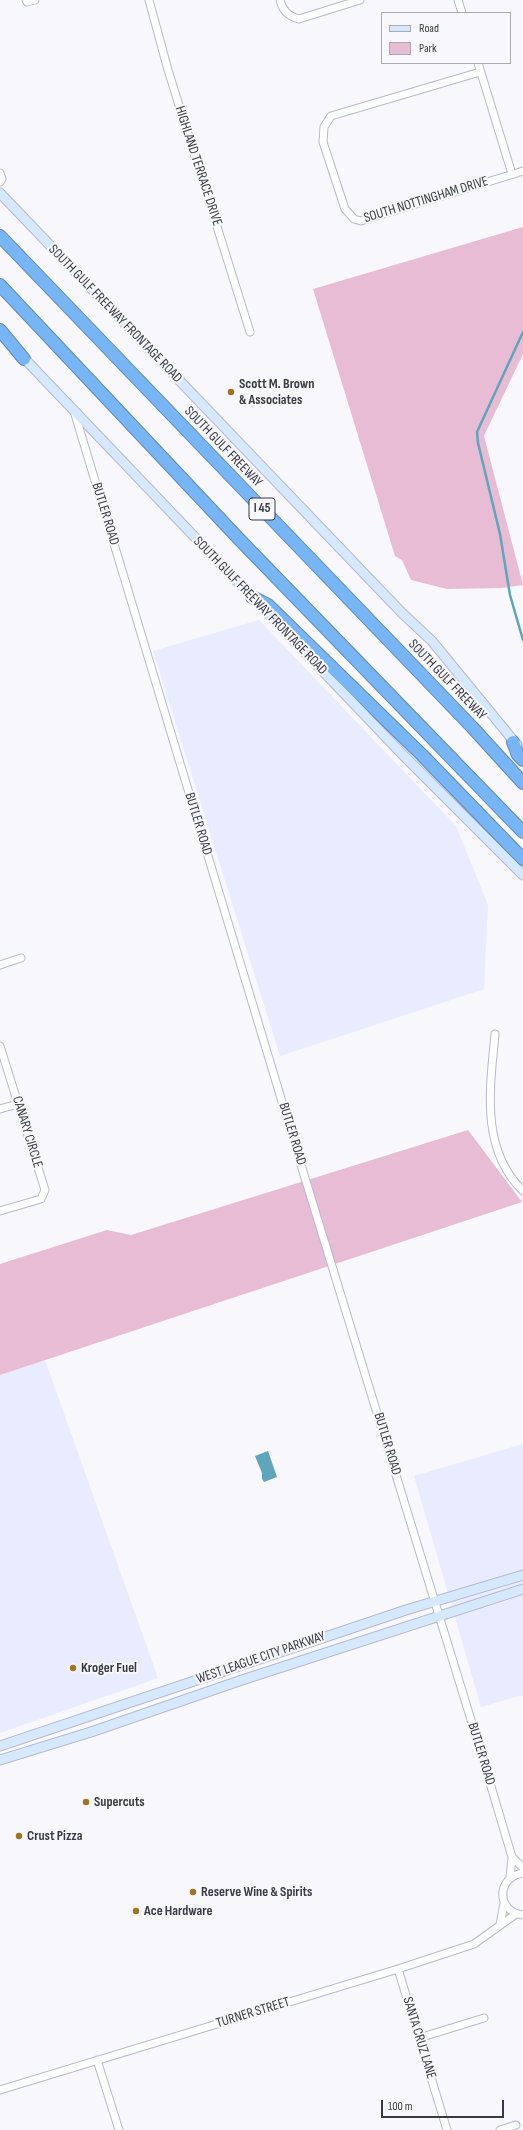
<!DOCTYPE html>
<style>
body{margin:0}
#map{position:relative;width:523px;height:2130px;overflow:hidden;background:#f7f7fc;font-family:"Sofia Sans Condensed",sans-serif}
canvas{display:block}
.legend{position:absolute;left:381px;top:12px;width:130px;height:52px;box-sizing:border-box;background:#f7f7fc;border:1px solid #ababb2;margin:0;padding:5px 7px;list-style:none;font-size:12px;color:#393a44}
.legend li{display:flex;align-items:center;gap:8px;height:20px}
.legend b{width:20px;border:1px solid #ababb2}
.scale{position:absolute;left:381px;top:2100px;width:123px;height:18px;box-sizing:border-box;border:2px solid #393a44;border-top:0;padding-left:5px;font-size:12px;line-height:14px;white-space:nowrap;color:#393a44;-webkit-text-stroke:3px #f7f7fc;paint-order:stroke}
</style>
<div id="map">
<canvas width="523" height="2130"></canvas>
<ul class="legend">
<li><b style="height:5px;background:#d6e9fc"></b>Road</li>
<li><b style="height:11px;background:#e8bcd4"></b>Park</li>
</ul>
<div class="scale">100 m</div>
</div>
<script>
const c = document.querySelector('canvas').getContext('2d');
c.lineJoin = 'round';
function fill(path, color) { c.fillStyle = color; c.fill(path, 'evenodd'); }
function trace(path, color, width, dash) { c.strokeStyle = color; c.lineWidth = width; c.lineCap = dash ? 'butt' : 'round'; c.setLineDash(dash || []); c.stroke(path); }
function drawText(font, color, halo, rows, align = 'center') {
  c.font = font + ' "Sofia Sans Condensed",sans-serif'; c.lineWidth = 4; c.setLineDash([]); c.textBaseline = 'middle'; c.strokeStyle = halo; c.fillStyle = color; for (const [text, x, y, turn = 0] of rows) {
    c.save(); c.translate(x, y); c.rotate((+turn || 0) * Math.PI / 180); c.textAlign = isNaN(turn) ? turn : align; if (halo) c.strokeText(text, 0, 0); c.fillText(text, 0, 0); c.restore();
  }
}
fill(new Path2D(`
 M259,620L456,826L488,905L484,989L280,1056L153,651Z
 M45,1360L158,1678L0,1733V1375Z
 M523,1444V1695L481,1707L414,1476Z`), '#e9ebff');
fill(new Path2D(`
 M523,227V354L484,436L523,585L502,588L447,589L411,580L402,560L395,556L313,289Z
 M468,1130L522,1202L0,1375V1264L107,1230L131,1235Z`), '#e8bcd4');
fill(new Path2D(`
 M268,1451L277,1477L264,1482L262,1479V1473L255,1456Z`), '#5fa5bb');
trace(new Path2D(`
 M523,332L477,432L478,443L500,534L510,595L523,640`), '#5fa5bb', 2.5);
const street = new Path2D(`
 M26,0L27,2L35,0
 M149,0L168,70L250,332
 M280,0C283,11 288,16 299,19L360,0
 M458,0L462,13
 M478,63L512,174
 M480,72L331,116L324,127L323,142L345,209L354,219L361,221L523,171
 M0,173L2,179L0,182
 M74,411L305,1178L479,1746L512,1857L510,1878
 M0,965L21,958
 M495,1034C490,1088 480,1149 523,1191
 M0,1046L45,1190L41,1199L0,1211
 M0,1109L18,1104
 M512,1857L523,1868
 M523,1873C496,1877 496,1912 523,1915
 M500,1925L504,1903
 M398,1969L447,2130
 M419,2038L484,2018
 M97,2060L119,2130
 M0,2090L398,1969L474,1944L516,1914
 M500,2130L516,2125`);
const secondary = new Path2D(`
 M0,193L402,613L432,641L517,745
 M20,354L402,754L523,875
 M0,1746L406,1610L523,1575
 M0,1760L91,1732L242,1680L523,1589`);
const highway = new Path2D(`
 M0,236L472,727L523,783
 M0,285L239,539L523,832
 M0,330L24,359
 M252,597L268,605L422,755L523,859
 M513,742L518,755L523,760`);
trace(street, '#b7b9d3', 9);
trace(secondary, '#b7b9d3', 11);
trace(highway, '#618ab7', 14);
trace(street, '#fff', 7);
trace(secondary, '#d6e9fc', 9);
trace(highway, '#77b5f5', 12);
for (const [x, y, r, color] of [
 [231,392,4,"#a17526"],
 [73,1668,4,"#a17526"],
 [86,1802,4,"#a17526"],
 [19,1836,4,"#a17526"],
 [193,1892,4,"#a17526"],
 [136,1911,4,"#a17526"]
]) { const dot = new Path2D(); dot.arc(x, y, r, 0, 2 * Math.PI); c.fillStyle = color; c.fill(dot); trace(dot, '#f7f7fc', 1.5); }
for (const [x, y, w] of [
 [262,509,26]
]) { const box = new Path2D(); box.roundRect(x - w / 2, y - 11, w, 22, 3); c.fillStyle = '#f7f7fc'; c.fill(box); trace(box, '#393a44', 1); }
drawText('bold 13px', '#393a44', null, [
 ["I 45",262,509]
]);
drawText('14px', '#393a44', '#f7f7fc', [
 ["HIGHLAND TERRACE DRIVE",198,166,72],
 ["SOUTH NOTTINGHAM DRIVE",426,200,-17],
 ["SOUTH GULF FREEWAY FRONTAGE ROAD",115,314,46],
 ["SOUTH GULF FREEWAY",223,447,46],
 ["BUTLER ROAD",105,514,73],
 ["SOUTH GULF FREEWAY FRONTAGE ROAD",260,606,46],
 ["SOUTH GULF FREEWAY",447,680,46],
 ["BUTLER ROAD",198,824,73],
 ["CANARY CIRCLE",27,1132,73],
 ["BUTLER ROAD",292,1134,73],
 ["BUTLER ROAD",387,1444,73],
 ["WEST LEAGUE CITY PARKWAY",261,1658,-19],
 ["BUTLER ROAD",481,1754,73],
 ["TURNER STREET",253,2013,-17],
 ["SANTA CRUZ LANE",419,2038,73]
]);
drawText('bold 14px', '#393a44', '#f7f7fc', [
 ["Scott M. Brown",239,384],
 ["& Associates",239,400],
 ["Kroger Fuel",81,1668],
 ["Supercuts",94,1802],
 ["Crust Pizza",27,1836],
 ["Reserve Wine & Spirits",201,1892],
 ["Ace Hardware",144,1911]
], 'left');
</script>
